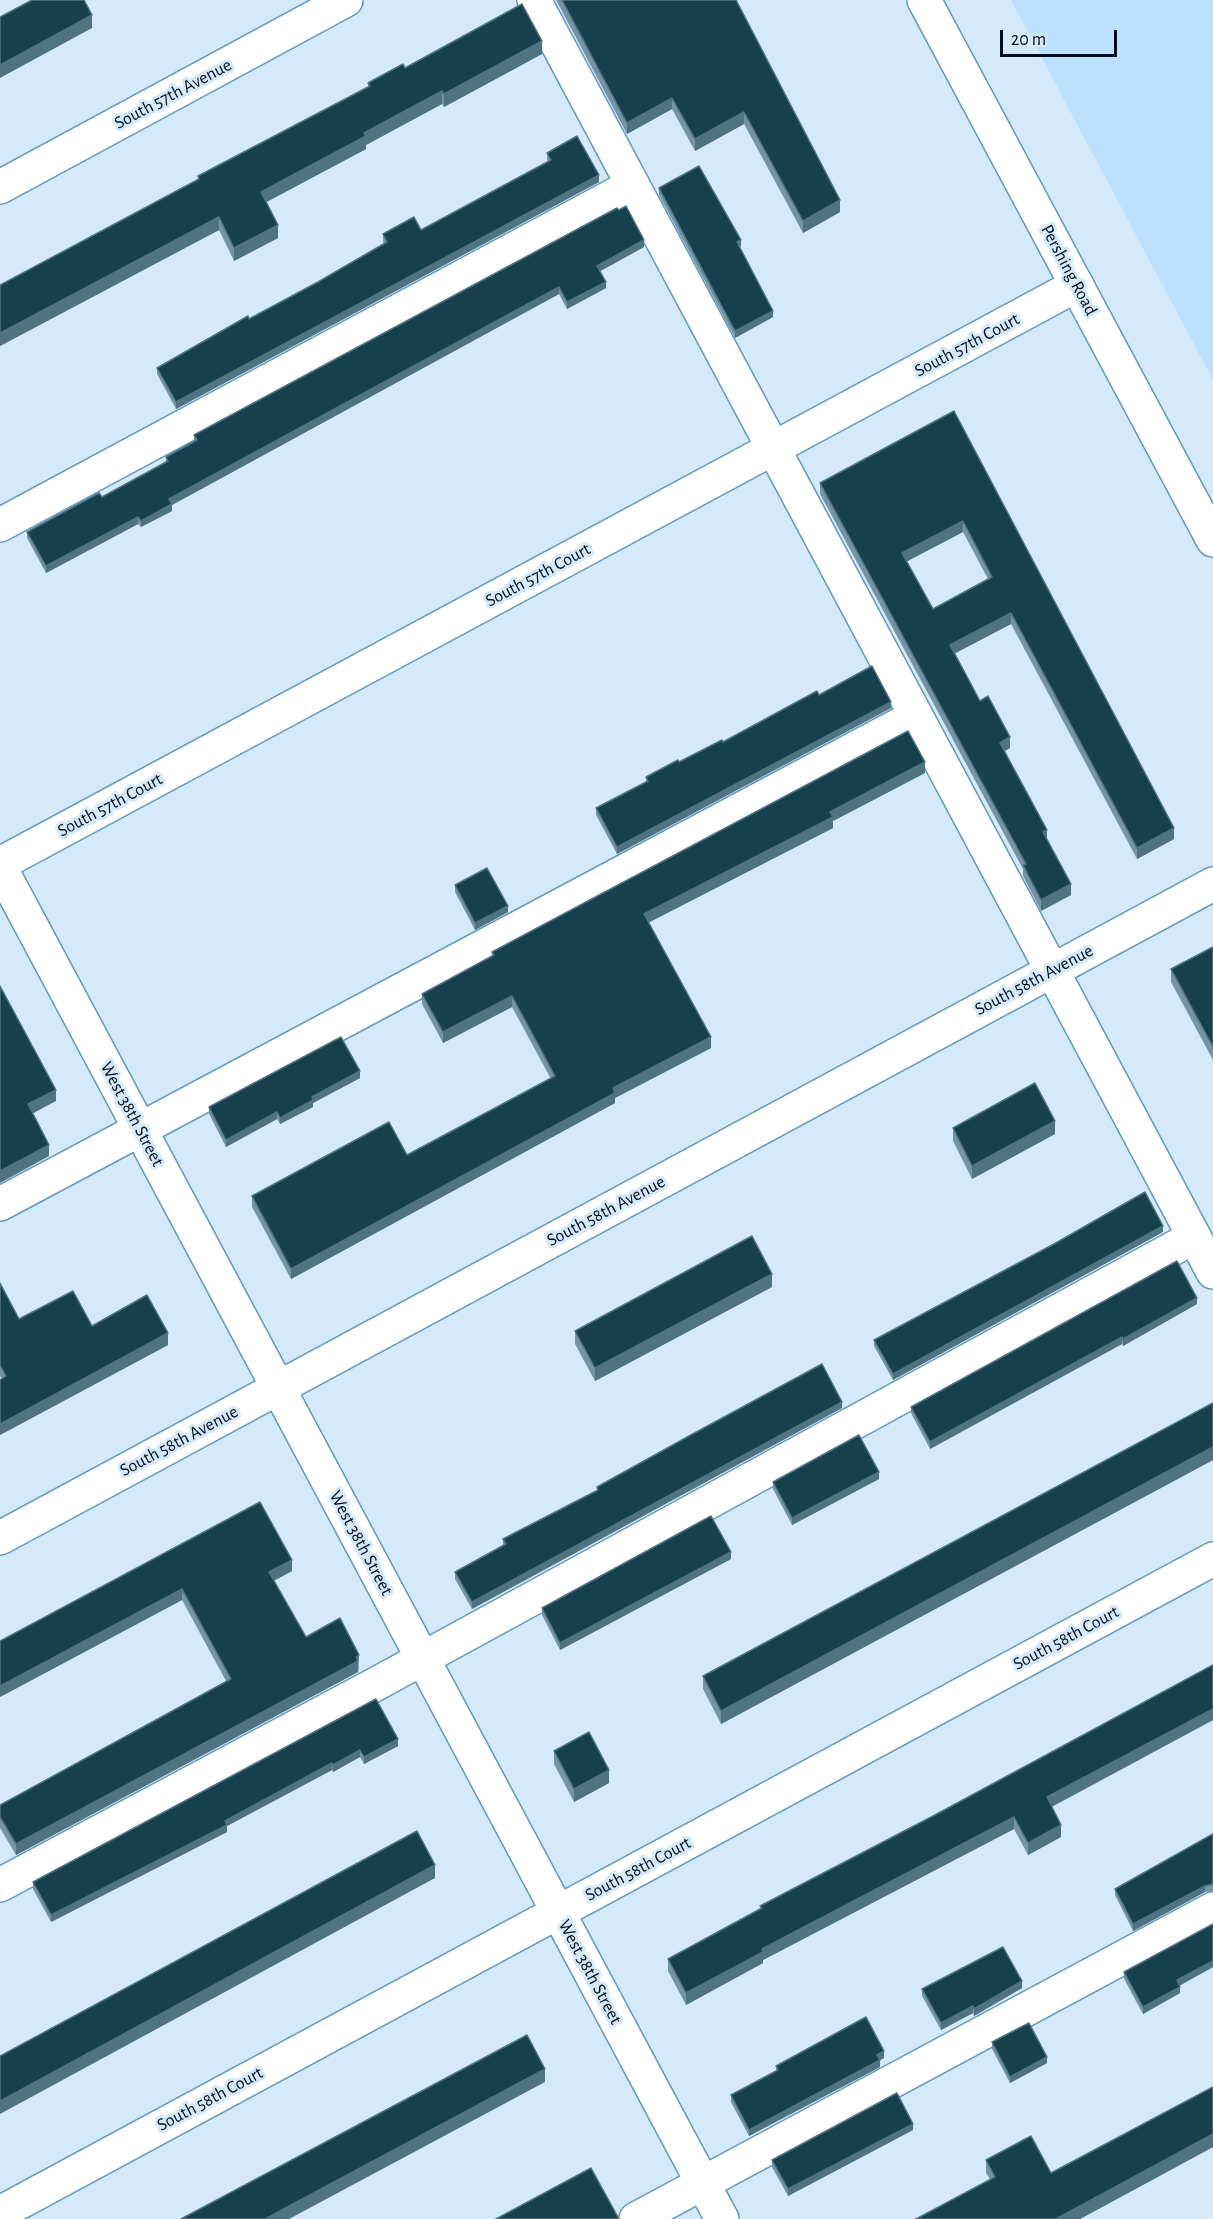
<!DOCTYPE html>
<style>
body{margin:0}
#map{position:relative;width:1213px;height:2219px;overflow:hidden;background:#d4eafb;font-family:"Alegreya Sans",sans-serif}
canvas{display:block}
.scale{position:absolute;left:1000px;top:30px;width:117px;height:27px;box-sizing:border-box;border:3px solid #000c1b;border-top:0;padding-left:8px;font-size:18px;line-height:21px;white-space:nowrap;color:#000c1b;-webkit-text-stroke:4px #d4eafb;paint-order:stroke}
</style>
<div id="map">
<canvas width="1213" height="2219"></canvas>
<div class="scale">20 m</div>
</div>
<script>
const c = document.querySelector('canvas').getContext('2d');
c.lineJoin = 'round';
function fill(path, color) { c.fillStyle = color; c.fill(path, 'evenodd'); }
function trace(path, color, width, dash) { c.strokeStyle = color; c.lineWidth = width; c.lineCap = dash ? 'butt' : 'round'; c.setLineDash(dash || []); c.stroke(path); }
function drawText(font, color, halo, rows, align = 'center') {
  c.font = font + ' "Alegreya Sans",sans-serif'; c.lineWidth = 6; c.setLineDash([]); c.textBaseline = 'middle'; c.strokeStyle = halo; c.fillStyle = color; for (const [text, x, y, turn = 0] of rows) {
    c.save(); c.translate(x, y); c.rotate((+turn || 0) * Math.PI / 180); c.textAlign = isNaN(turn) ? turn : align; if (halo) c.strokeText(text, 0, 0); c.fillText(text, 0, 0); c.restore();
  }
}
fill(new Path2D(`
 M1011,0H1213V380Z`), '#bce0fe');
const minor = new Path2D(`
 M534,0L1213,1272
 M0,187L346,0
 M0,525L633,185
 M0,864L1077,285
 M0,867L722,2219
 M0,1204L916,716
 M0,1538L1213,884
 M0,1885L376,1684L1194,1237
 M0,2213L1213,1559
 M636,2219L1213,1909`);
const major = new Path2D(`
 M924,0L1213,540`);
trace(minor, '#6398c1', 36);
trace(major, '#6398c1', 36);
trace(minor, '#fff', 33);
trace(major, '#fff', 33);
fill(new Path2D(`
 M556,0H736L840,212L803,233L744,124L695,151L672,109L627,134Z
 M542,54L444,107L442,104L366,145V149L266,202L278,238L234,261L219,230L0,346V285L198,180V176L368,87V83L405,68Z
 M547,153L599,182L176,409L157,374V368L318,282L384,244L383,241V234L421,230L548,162L547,159Z
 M659,188L741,246L740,247L773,317L735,338L659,195Z
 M644,247L600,271L606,288L567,309L559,294L172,505V511L141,527L138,524L46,573L27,538V532L102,497L166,463V457L194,441V435Z
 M954,411L1174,839L1137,859L1011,624L955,653L980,701L1010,748L1004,751L1047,839L1071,895L1041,911L1023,876V869L820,494V483ZM963,532L988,579L933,609L907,561Z
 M819,695L891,708L617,854L596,815V808L646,782V777L723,742Z
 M925,773L833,821V828L649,922L711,1048L615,1098V1103L291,1279L252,1207V1196L407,1155L551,1079L512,1007L443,1043L422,1004V994L492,956V952Z
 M455,885L508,912L475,930L455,892Z
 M1213,947V1060L1171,982V969Z
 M360,1078L313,1103V1107L280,1124L277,1119L226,1147L209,1114V1107Z
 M953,1128L1055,1134L972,1179L953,1141Z
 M1163,1232L893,1380L874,1346V1340Z
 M0,1283L19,1319L92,1326L168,1345L0,1435V1380L2,1379L0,1376Z
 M772,1287L595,1381L575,1344V1331Z
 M1197,1304L1123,1346L1122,1344L930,1449L911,1413V1407Z
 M1213,1403V1460L721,1724L703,1689V1676Z
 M842,1408L472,1609L455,1579V1572L503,1545V1539L597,1491V1487Z
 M879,1479L792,1525L773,1489V1482Z
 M260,1502L292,1571L274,1581L306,1637L359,1666L358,1672L16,1855L0,1828V1805L226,1681L182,1600L0,1697Z
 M731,1559L560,1650L542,1615V1608Z
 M1213,1665V1720L1052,1807L1061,1837L1028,1855L1014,1829L763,1960V1963L686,2005L668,1971V1959L760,1909V1906L935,1815Z
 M376,1699L398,1746L364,1764L360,1757L333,1772L332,1770L227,1826V1832L51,1922L33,1889V1882Z
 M554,1751L609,1783L574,1802L554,1764Z
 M1213,1834V1891L1205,1892L1133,1931L1115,1895V1889Z
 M1213,1967L1179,1986L1180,1993L1143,2014L1124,1979V1972Z
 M1022,1988L974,2016L973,2013L941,2030L922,1996V1989Z
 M992,2042L1047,2063L1010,2083L992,2049Z
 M884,2058L880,2060V2067L749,2136L731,2102V2095L776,2071V2066Z
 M1213,2087V2147L1080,2219L990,2179L986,2173V2160L1051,2173Z
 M913,2130L788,2196L772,2167V2160Z`), '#7695a4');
fill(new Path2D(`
 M92,15V28L0,78V65Z
 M542,41V54L444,107V94Z
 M442,91V104L366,145V149L261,205V192L364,133Z
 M672,98V109L627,134V123Z
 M744,112V124L695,151V139Z
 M599,175V182L176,409V402Z
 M840,200V212L803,233V221Z
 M219,217V230L0,346V333Z
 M278,225V238L234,261V248Z
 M644,240V247L597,273V266Z
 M741,240V246L737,248V242Z
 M606,282V288L567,309V302Z
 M559,287V294L172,505V511L141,527V521L169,499Z
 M773,311V317L735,338V331Z
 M138,517V524L46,573V566Z
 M963,521V532L902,564V553Z
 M1011,613V624L950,656V645Z
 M891,702V708L617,854V847Z
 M1010,737V748L1000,754V743Z
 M925,762V773L833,821V828L644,925V914L830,812Z
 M1174,828V839L1137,859V848Z
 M1047,830V841L1043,832Z
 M1071,884V895L1041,911V900Z
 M508,906V912L475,930V923Z
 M512,996V1007L443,1043V1032Z
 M711,1037V1048L615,1098V1103L291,1279V1269L613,1088Z
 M360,1071V1078L313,1103V1107L280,1124V1118L312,1097Z
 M56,1090V1101L28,1116V1104Z
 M277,1112V1119L226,1147V1140Z
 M1055,1121V1134L972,1179V1166Z
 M49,1145V1156L0,1183V1171Z
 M1163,1226V1232L893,1380V1374Z
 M772,1274V1287L595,1381V1368Z
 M1197,1298V1304L1123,1346V1339Z
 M168,1333V1345L0,1435V1424Z
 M1122,1337V1344L930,1449V1442Z
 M842,1402V1408L472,1609V1602Z
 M1213,1447V1460L721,1724V1711Z
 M879,1472V1479L792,1525V1518Z
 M731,1552V1559L560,1650V1643Z
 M292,1560V1571L269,1583V1572Z
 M182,1589V1600L0,1697V1686Z
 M359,1655L358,1672L16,1855V1844Z
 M1213,1709V1720L1047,1809V1797Z
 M398,1739V1746L364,1764V1757Z
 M360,1750V1757L333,1772V1765Z
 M332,1763V1770L227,1826V1832L51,1922V1915Z
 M609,1770V1783L574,1802V1789Z
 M1014,1817V1829L763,1960V1963L686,2005V1993L762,1949Z
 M1061,1825V1837L1028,1855V1843Z
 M435,1865V1878L0,2114V2101Z
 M1205,1886V1892L1133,1931V1924Z
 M1213,1961V1967L1177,1987V1980Z
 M1022,1981V1988L974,2016V2009Z
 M1180,1987V1993L1143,2014V2007Z
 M973,2006V2013L941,2030V2023Z
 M884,2051V2058L880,2060V2067L749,2136V2130Z
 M1047,2057V2063L1010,2083V2077Z
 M545,2069V2082L289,2219H265Z
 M913,2124V2130L788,2196V2189Z
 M1213,2134V2147L1080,2219H1056Z`), '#507382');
const building = new Path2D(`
 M32,0H84L92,15L0,65V17Z
 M562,0H736L840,200L803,221L744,112L695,139L672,98L627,123Z
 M522,4L542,41L444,94L442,91L364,133L366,136L261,192L278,225L234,248L219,217L0,333V285L199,179L198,176L370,86L368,83L403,64L405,68Z
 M577,136L599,175L176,402L157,368L248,316L249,319L318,282L387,242L383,234L414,217L421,230L551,160L547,153Z
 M699,166L741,240L737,242L773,311L735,331L659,188Z
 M626,206L644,240L597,266L606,282L567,302L559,287L169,499L172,504L141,521L138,517L46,566L27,532L99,493L102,497L168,461L166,457L197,440L194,435L617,208L619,210Z
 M954,411L1174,828L1137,848L1011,613L950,645L980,701L988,696L1010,737L1000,743L1047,830L1043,832L1071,884L1041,900L1023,865L1026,864L820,483ZM963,521L992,577L933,609L902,553Z
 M872,666L891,702L617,847L596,808L648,781L646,777L678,760L679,762L722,740L723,742L817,691L819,695Z
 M908,731L925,762L830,812L833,817L644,914L711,1037L613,1088L615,1093L291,1269L252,1196L389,1122L407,1155L555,1076L512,996L443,1032L422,994L494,955L492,952Z
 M487,868L508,906L475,923L455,885Z
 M1213,947V1047L1171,969Z
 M0,986L56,1090L28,1104L49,1145L0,1171Z
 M341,1037L360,1071L312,1097L313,1100L280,1118L277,1112L226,1140L209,1107Z
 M1035,1083L1055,1121L972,1166L953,1128Z
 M1145,1192L1163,1226L893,1374L874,1340L1054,1244Z
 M752,1236L772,1274L595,1368L575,1331Z
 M1177,1261L1197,1298L1123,1339L1122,1337L930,1442L911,1407Z
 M0,1283L19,1319L73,1291L92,1326L147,1295L168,1333L0,1424V1380L6,1376L0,1365Z
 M822,1364L842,1402L472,1602L455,1572L506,1544L503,1539L598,1490L597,1487L689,1436Z
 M1213,1403V1447L721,1711L703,1676Z
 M859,1435L879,1472L792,1518L773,1482Z
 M260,1502L292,1560L269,1572L306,1637L340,1618L359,1655L356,1657L358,1661L16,1844L0,1817V1805L231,1679L182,1589L0,1686V1641Z
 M711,1516L731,1552L560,1643L542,1608Z
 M1213,1665V1709L1047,1797L1061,1825L1028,1843L1014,1817L762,1949L763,1952L686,1993L668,1959L762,1908L760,1906L935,1815Z
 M376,1699L398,1739L364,1757L360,1750L333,1765L332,1763L225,1821L227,1825L51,1915L33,1882Z
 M589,1732L609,1770L574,1789L554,1751Z
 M417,1831L435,1865L0,2101V2056Z
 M1213,1834V1884L1205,1886L1133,1924L1115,1889Z
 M1213,1924V1961L1177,1980L1180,1987L1143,2007L1124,1972Z
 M1003,1947L1022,1981L974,2009L973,2006L941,2023L922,1989Z
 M866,2017L884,2051L877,2055L880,2060L749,2130L731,2095L778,2070L776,2066Z
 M1029,2023L1047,2057L1010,2077L992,2042Z
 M527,2035L545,2069L265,2219H181Z
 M1213,2087V2134L1056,2219H916L995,2177L986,2160L1031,2136L1051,2173Z
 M897,2093L913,2124L788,2189L772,2160Z
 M591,2168L619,2219H496Z`);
fill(building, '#17404e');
trace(building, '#507382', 1.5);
drawText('18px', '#000c1b', '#d4eafb', [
 ["South 57th Avenue",173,94,-28],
 ["Pershing Road",1069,270,62],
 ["South 57th Court",967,345,-28],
 ["South 57th Court",538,575,-28],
 ["South 57th Court",110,805,-28],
 ["South 58th Avenue",1034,980,-28],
 ["West 38th Street",132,1114,62],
 ["South 58th Avenue",606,1211,-28],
 ["South 58th Avenue",179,1441,-28],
 ["West 38th Street",361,1543,62],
 ["South 58th Court",1066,1638,-28],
 ["South 58th Court",638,1869,-28],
 ["West 38th Street",590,1972,62],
 ["South 58th Court",210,2099,-28]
]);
</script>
